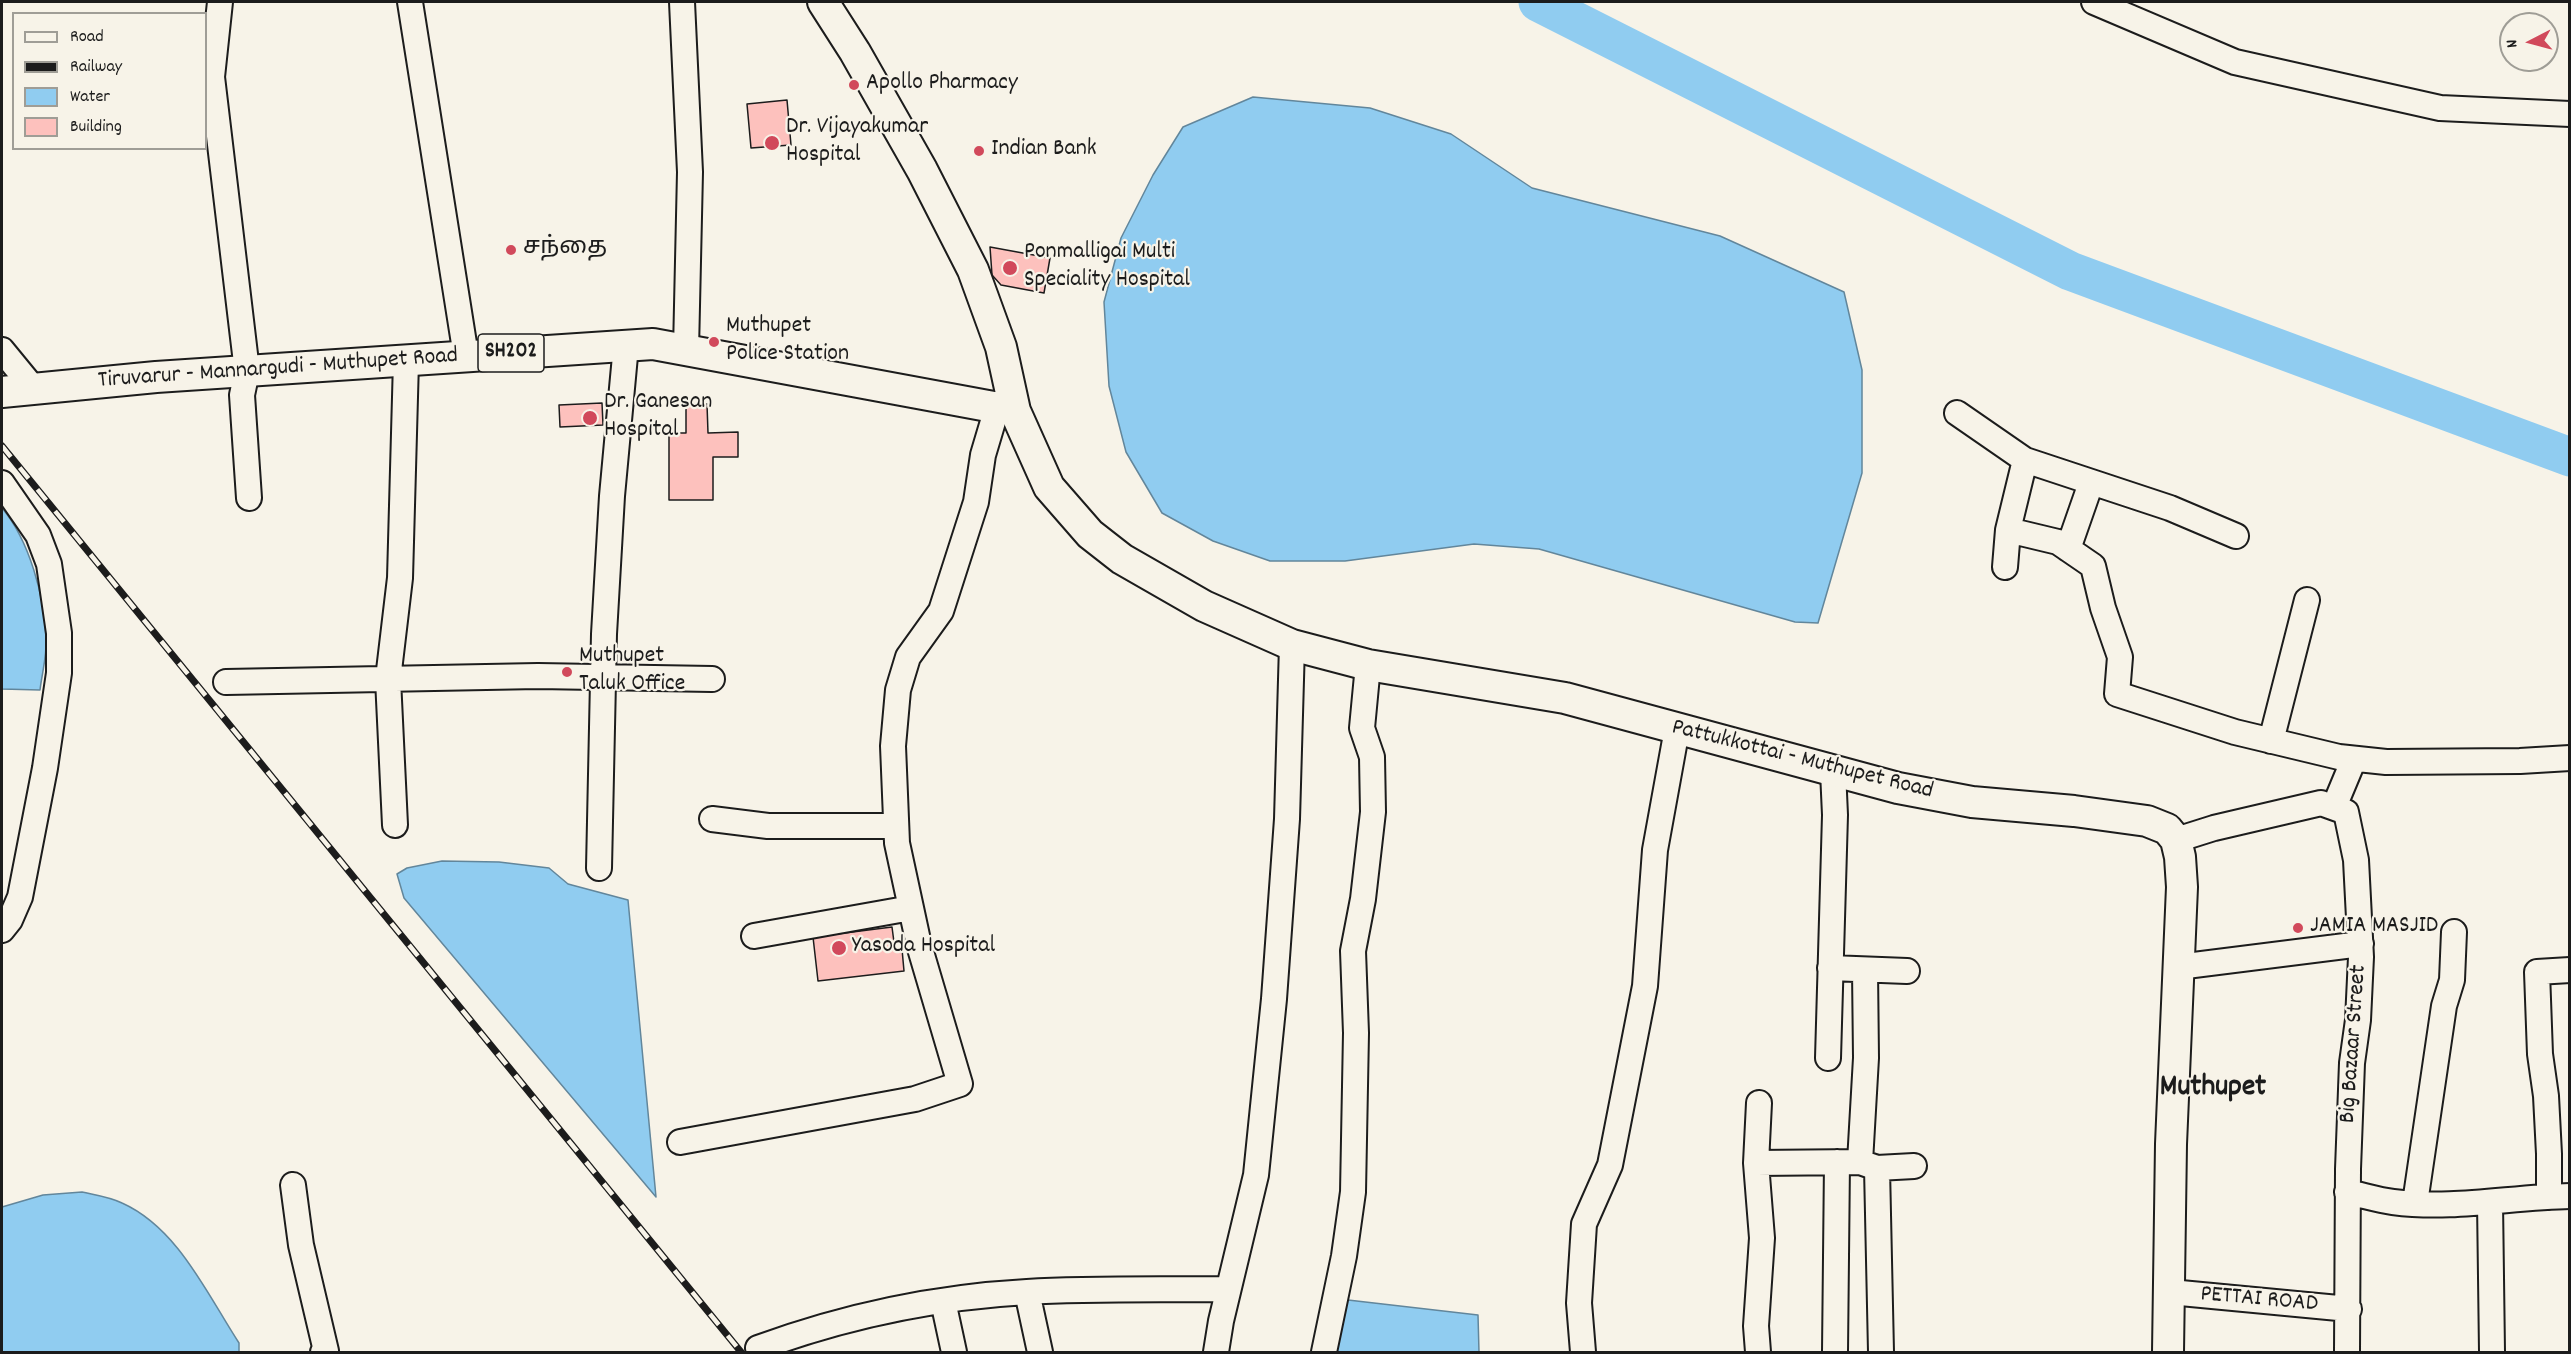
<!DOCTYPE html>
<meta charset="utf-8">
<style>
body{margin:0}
#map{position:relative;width:2571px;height:1354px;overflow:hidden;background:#f7f3e8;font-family:Dekko,sans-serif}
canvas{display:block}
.frame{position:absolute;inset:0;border:3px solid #1c1c1c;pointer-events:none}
.legend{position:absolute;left:12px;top:12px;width:195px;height:138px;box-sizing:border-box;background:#f7f3e8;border:2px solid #9f9d96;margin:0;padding:8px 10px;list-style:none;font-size:18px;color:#1c1c1c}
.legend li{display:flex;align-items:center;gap:12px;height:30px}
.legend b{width:30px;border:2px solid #9f9d96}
.north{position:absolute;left:2499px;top:12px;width:60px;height:60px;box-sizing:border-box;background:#f7f3e8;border:2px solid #9f9d96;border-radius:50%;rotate:264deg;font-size:16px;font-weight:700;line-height:24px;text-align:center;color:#1c1c1c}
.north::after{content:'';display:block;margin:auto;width:21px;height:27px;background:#d1495b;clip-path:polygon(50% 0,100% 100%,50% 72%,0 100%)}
</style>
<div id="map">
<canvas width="2571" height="1354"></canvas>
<div class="frame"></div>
<ul class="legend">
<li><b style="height:8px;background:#f7f3e8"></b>Road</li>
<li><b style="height:8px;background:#1c1c1c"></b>Railway</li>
<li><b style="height:16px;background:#90ccf0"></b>Water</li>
<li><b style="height:16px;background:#fdc1bd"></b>Building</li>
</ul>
<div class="north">N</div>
</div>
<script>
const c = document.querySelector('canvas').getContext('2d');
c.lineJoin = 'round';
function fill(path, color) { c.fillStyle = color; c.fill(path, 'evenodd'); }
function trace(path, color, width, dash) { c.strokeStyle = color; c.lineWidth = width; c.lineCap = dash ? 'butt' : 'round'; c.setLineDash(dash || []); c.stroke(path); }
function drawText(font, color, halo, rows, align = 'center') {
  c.font = font + ' Dekko,"Noto Sans Tamil",sans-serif'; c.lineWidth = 4.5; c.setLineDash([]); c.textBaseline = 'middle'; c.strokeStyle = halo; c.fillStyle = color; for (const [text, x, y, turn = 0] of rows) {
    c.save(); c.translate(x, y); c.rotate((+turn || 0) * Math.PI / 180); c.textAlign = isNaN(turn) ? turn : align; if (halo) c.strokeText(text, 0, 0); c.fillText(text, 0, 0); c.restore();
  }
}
const water = new Path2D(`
 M1253,97L1370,108L1451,134L1532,188L1720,236L1844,292L1862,370V473L1818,623L1795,622L1539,549L1474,544L1345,561H1270L1213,541L1162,513L1126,452L1109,386L1104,302L1121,238L1153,175L1183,127Z
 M2,508C29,540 45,597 46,639C47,656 42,673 40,690L2,689Z
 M442,861L499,862L549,868L568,884L628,900L656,1197L404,898L397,874L407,868Z
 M82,1192C95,1195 110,1197 122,1203C178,1228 207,1294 239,1343V1352H2V1207L43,1195Z
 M1348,1300L1478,1315L1479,1352H1334L1344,1303Z`);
fill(water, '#90ccf0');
trace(water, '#62869b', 1.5);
trace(new Path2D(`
 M1538,2L2070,271L2570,457`), '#90ccf0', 39);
const building = new Path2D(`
 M787,100L791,145L751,148L747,104Z
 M990,247L1050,258L1044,293L1001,285L992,275Z
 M602,403L603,425L560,427L559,405Z
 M686,404H707L708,433L738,432V457H713V500H669V433H686Z
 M892,927L895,950L902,949L904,971L818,981L813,937Z`);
fill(building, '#fdc1bd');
trace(building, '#1c1c1c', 1.5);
const minor = new Path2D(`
 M220,2L212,77L247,371L242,395L249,498
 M410,2L466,356
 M682,2L690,172L686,350
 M2094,2L2235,62L2440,108L2570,114
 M2,350L34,389
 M1957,413L2025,460L2170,508L2236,536
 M2,483L38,535L49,564L59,633V673L45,768L20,897L10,920L2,930
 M2008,530L2058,542L2093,566L2103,608L2120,657L2117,694L2235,732L2339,757L2386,762L2520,761L2570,758
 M2068,549L2091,483
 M2005,567L2008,530L2025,460
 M226,682L538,676L712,679
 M2271,741L2307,600
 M2334,807L2354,759
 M712,819L768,826H896
 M395,825L388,679L400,578L406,361
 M2176,840L2214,828L2321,803L2346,812L2356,860L2361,957L2358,1020L2352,1063L2348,1169L2347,1352
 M599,868L604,634L612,496L626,345
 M754,936L911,908
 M2178,967L2361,944
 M1830,968L1907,971
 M1828,1058L1835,815L1833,771
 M680,1142L915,1099L960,1084L919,945L897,843L893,746L898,690L908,657L941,611L976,502L983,455L997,408
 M1860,1162L1866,1058L1865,970
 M1756,1163L1860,1162L1877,1168L1914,1166
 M1877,1168L1881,1352
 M293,1185L301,1245L326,1351L323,1352
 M2347,1192C2362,1195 2378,1200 2393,1202C2452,1210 2511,1197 2570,1196
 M2549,1197V1154L2546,1096L2540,1054L2537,972L2570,970
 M2490,1202L2492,1352
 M2415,1203L2444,1006L2452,980L2454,932
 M1027,1292L1040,1352
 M2170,1292L2349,1309
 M943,1301L954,1352
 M758,1348C843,1317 936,1297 1027,1292C1093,1288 1161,1290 1228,1289
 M1216,1352L1221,1321L1256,1175L1274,999L1287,819L1292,645
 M1324,1352L1344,1256L1353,1192L1356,1033L1353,951L1363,899L1373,812L1372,757L1362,728L1368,665
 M1583,1352L1579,1303L1584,1224L1610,1165L1645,986L1655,850L1677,729
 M1758,1352L1756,1326L1762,1238L1756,1163L1759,1103
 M1835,1352L1837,1162`);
const major = new Path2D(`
 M823,2L855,52L922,170L973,270L1001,347L1015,411L1049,487L1090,534L1122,559L1204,606L1292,645L1368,665L1565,698L1898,788L1972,802L2074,811L2147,821L2167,829L2176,840L2180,857L2182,887L2171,1144L2168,1352
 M2,392L156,377L653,344L1015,411`);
trace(minor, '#1c1c1c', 28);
trace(major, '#1c1c1c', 34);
trace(minor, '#f7f3e8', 24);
trace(major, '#f7f3e8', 30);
const rail = new Path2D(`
 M2,446L741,1352`);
trace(rail, '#1c1c1c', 7);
trace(rail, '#f7f3e8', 4.5, [14]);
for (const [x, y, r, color] of [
 [854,85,6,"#d1495b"],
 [772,143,8,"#d1495b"],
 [979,151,6,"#d1495b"],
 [511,250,6,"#d1495b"],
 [1010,268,8,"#d1495b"],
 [714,342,6,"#d1495b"],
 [590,418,8,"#d1495b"],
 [567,672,6,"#d1495b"],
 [2298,928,6,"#d1495b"],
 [839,948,8,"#d1495b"]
]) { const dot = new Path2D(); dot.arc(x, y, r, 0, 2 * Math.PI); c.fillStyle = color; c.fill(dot); trace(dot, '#f7f3e8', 2); }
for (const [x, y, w] of [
 [511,353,66]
]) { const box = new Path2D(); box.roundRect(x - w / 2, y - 19, w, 38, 4.5); c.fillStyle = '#f7f3e8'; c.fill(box); trace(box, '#1c1c1c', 1.5); }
drawText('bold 22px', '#1c1c1c', null, [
 ["SH202",511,353]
]);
drawText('24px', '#1c1c1c', '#f7f3e8', [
 ["Apollo Pharmacy",866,85],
 ["Dr. Vijayakumar",786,129],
 ["Hospital",786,157],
 ["Indian Bank",991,151],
 ["சந்தை",523,250],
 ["Ponmalligai Multi",1024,254],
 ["Speciality Hospital",1024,282],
 ["Muthupet",726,328],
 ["Police Station",726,356],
 ["Dr. Ganesan",604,404],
 ["Hospital",604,432],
 ["Muthupet",579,658],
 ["Taluk Office",579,686],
 ["JAMIA MASJID",2310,928],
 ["Yasoda Hospital",852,948]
], 'left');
drawText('24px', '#1c1c1c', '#f7f3e8', [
 ["Tiruvarur - Mannargudi - Muthupet Road",278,370,-4],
 ["Pattukkottai - Muthupet Road",1802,761,14],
 ["Big Bazaar Street",2355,1044,-86],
 ["PETTAI ROAD",2259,1301,5]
]);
drawText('bold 30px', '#1c1c1c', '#f7f3e8', [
 ["Muthupet",2213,1090]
]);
</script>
